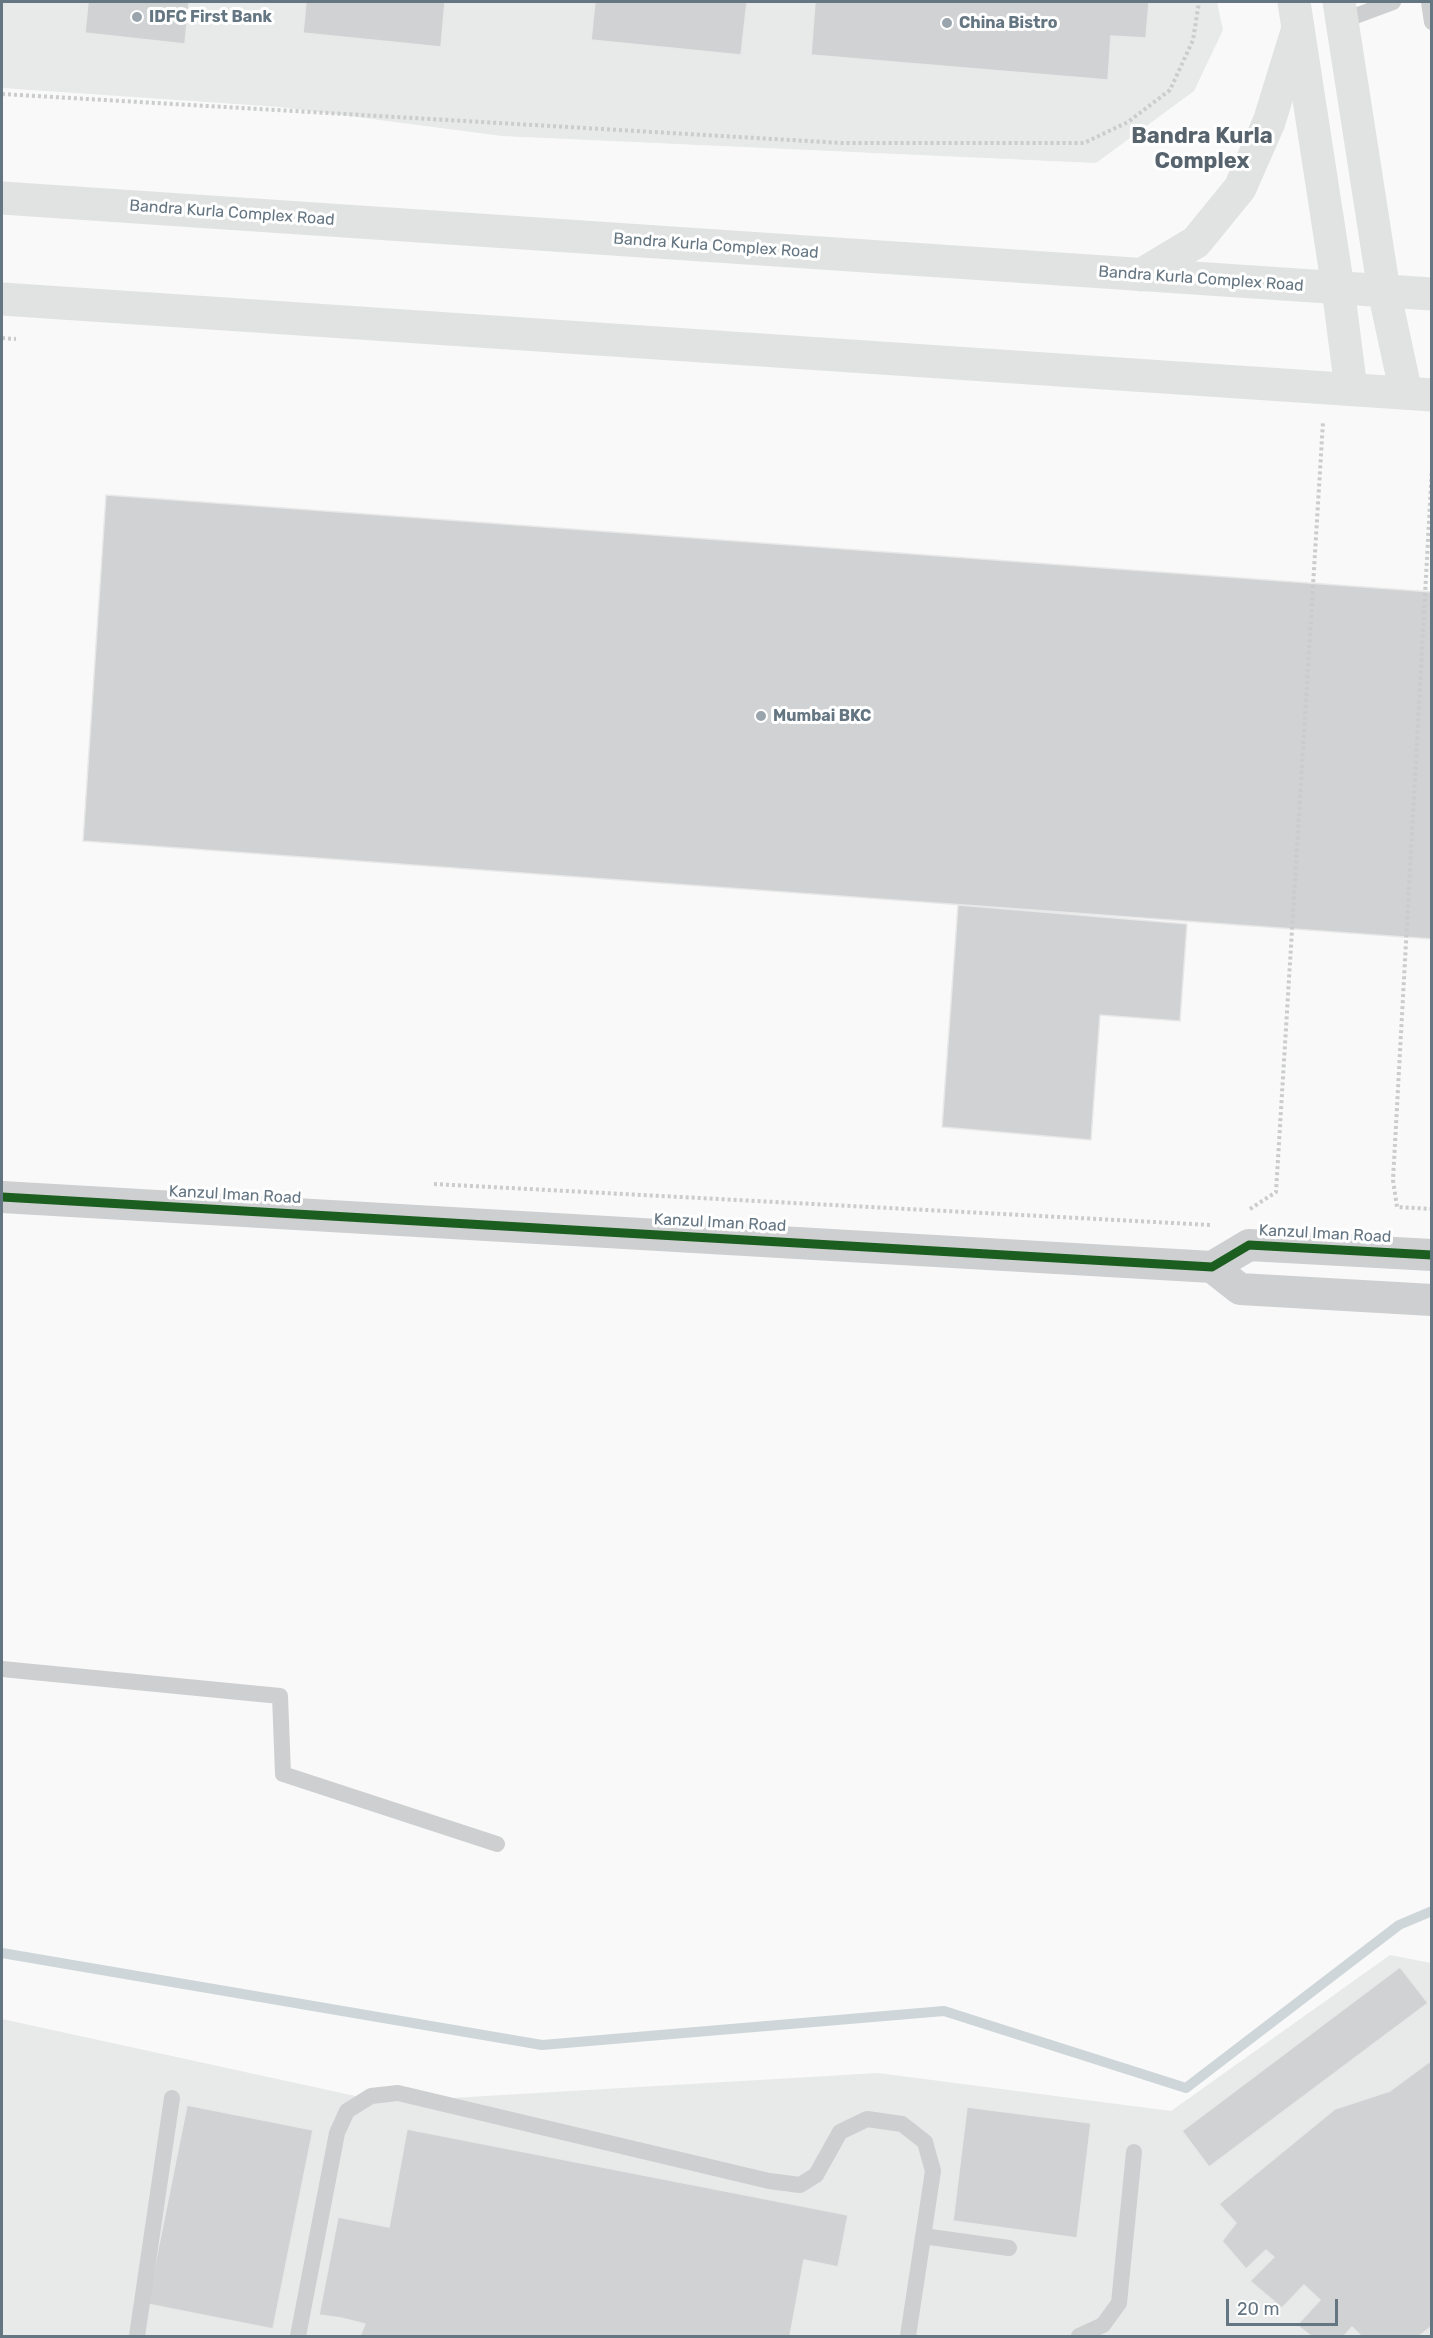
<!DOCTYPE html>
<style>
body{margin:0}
#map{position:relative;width:1433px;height:2338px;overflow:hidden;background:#f9f9f9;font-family:Rubik,sans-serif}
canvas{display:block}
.frame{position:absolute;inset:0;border:3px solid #657683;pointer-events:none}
.scale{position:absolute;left:1226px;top:2299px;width:112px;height:27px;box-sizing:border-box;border:3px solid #657683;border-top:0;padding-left:8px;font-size:18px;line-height:21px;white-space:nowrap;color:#657683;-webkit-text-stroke:4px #fff;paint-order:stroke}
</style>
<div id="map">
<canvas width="1433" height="2338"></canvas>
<div class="frame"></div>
<div class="scale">20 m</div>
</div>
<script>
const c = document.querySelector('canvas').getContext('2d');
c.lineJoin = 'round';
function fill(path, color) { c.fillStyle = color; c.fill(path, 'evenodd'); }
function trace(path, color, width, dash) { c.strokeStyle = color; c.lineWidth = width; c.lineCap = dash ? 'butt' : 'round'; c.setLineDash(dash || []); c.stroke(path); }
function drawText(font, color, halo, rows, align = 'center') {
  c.font = font + ' Rubik,sans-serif'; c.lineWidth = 6; c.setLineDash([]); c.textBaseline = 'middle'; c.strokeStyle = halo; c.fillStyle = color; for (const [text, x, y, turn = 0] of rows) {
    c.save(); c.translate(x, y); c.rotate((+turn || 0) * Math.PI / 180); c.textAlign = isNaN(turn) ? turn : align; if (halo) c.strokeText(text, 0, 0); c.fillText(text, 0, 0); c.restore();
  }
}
fill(new Path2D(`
 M2,2H1217L1223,30L1194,91L1096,163L502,136L280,107L2,88Z
 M1390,1955L1431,1963V2336H2V2019L383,2102L878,2073L1171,2111Z`), '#e8e9e9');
trace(new Path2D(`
 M2,1953L542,2045L944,2011L1186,2088L1399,1925L1432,1911`), '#ced6d9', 10);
const building = new Path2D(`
 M88,2H189L185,44L85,33Z
 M306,2H445L441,47L303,33Z
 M595,2H747L741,55L591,40Z
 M815,2H1149L1146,38L1111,36L1108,80L811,55Z
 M106,495L1432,592V939L83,841Z
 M958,905L1187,924L1180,1021L1100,1015L1091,1140L942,1127Z
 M1400,1967L1428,2003L1209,2167L1182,2131Z
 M1432,2060V2326L1419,2336H1361L1352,2327L1344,2336H1311L1297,2325L1320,2300L1304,2285L1282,2308L1250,2281L1274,2257L1266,2250L1246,2269L1222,2241L1236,2223L1219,2204L1335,2109L1390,2091Z
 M187,2105L313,2130L273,2329L147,2304Z
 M967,2107L1091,2123L1077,2238L953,2221Z
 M407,2129L848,2215L838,2267L804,2260L790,2336H360L365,2324L341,2318L319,2315L338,2217L389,2227Z`);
fill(building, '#d0d2d3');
trace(building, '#e8e8e8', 1.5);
trace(new Path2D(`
 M2,94L842,143H1084L1128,122L1170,90L1193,40L1199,2
 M2,338L16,339
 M1432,467L1393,1180L1397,1207L1432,1209
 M434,1184L1211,1225
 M1250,1209L1276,1192L1323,422`), '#cbcccd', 4, [3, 3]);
trace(new Path2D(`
 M1429,2L1432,22
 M1342,21L1393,2
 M2,1669L280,1696L283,1774L497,1844
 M923,2236L1009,2248
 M137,2336L172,2098
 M298,2336L337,2133L347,2111L371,2096L398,2093L769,2181L800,2185L816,2175L840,2132L867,2119L902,2124L925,2142L933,2171L908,2336
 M1079,2336L1103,2325L1119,2303L1134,2152`), '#cecfd0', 16);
trace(new Path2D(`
 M2,1197L1212,1267L1249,1245L1432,1255
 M1212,1267L1240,1289L1432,1300`), '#cecfd0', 32);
trace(new Path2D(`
 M1294,2L1338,288L1351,389
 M1339,2L1384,291L1406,393`), '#e1e2e2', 33);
trace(new Path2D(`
 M2,198L1432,294
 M1141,275L1196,242L1240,188L1269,122L1298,28
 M2,299L1432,395`), '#e1e2e2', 33);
trace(new Path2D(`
 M2,1197L1212,1267L1249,1245L1432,1255`), '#1b5e20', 9);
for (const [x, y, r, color] of [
 [137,17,6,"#99a4ac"],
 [947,23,6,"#99a4ac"],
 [761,716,6,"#99a4ac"]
]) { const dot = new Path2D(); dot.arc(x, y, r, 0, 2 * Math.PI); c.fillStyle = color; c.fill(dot); trace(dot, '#fff', 2); }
drawText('bold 16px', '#657683', '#fff', [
 ["IDFC First Bank",149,17],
 ["China Bistro",959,23],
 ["Mumbai BKC",773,716]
], 'left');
drawText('16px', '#657683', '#fff', [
 ["Bandra Kurla Complex Road",232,213,4],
 ["Bandra Kurla Complex Road",716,246,4],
 ["Bandra Kurla Complex Road",1201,279,4],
 ["Kanzul Iman Road",235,1195,3],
 ["Kanzul Iman Road",720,1223,3],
 ["Kanzul Iman Road",1325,1234,3]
]);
drawText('bold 22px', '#57646e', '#fff', [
 ["Bandra Kurla",1202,137],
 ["Complex",1202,162]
]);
</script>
